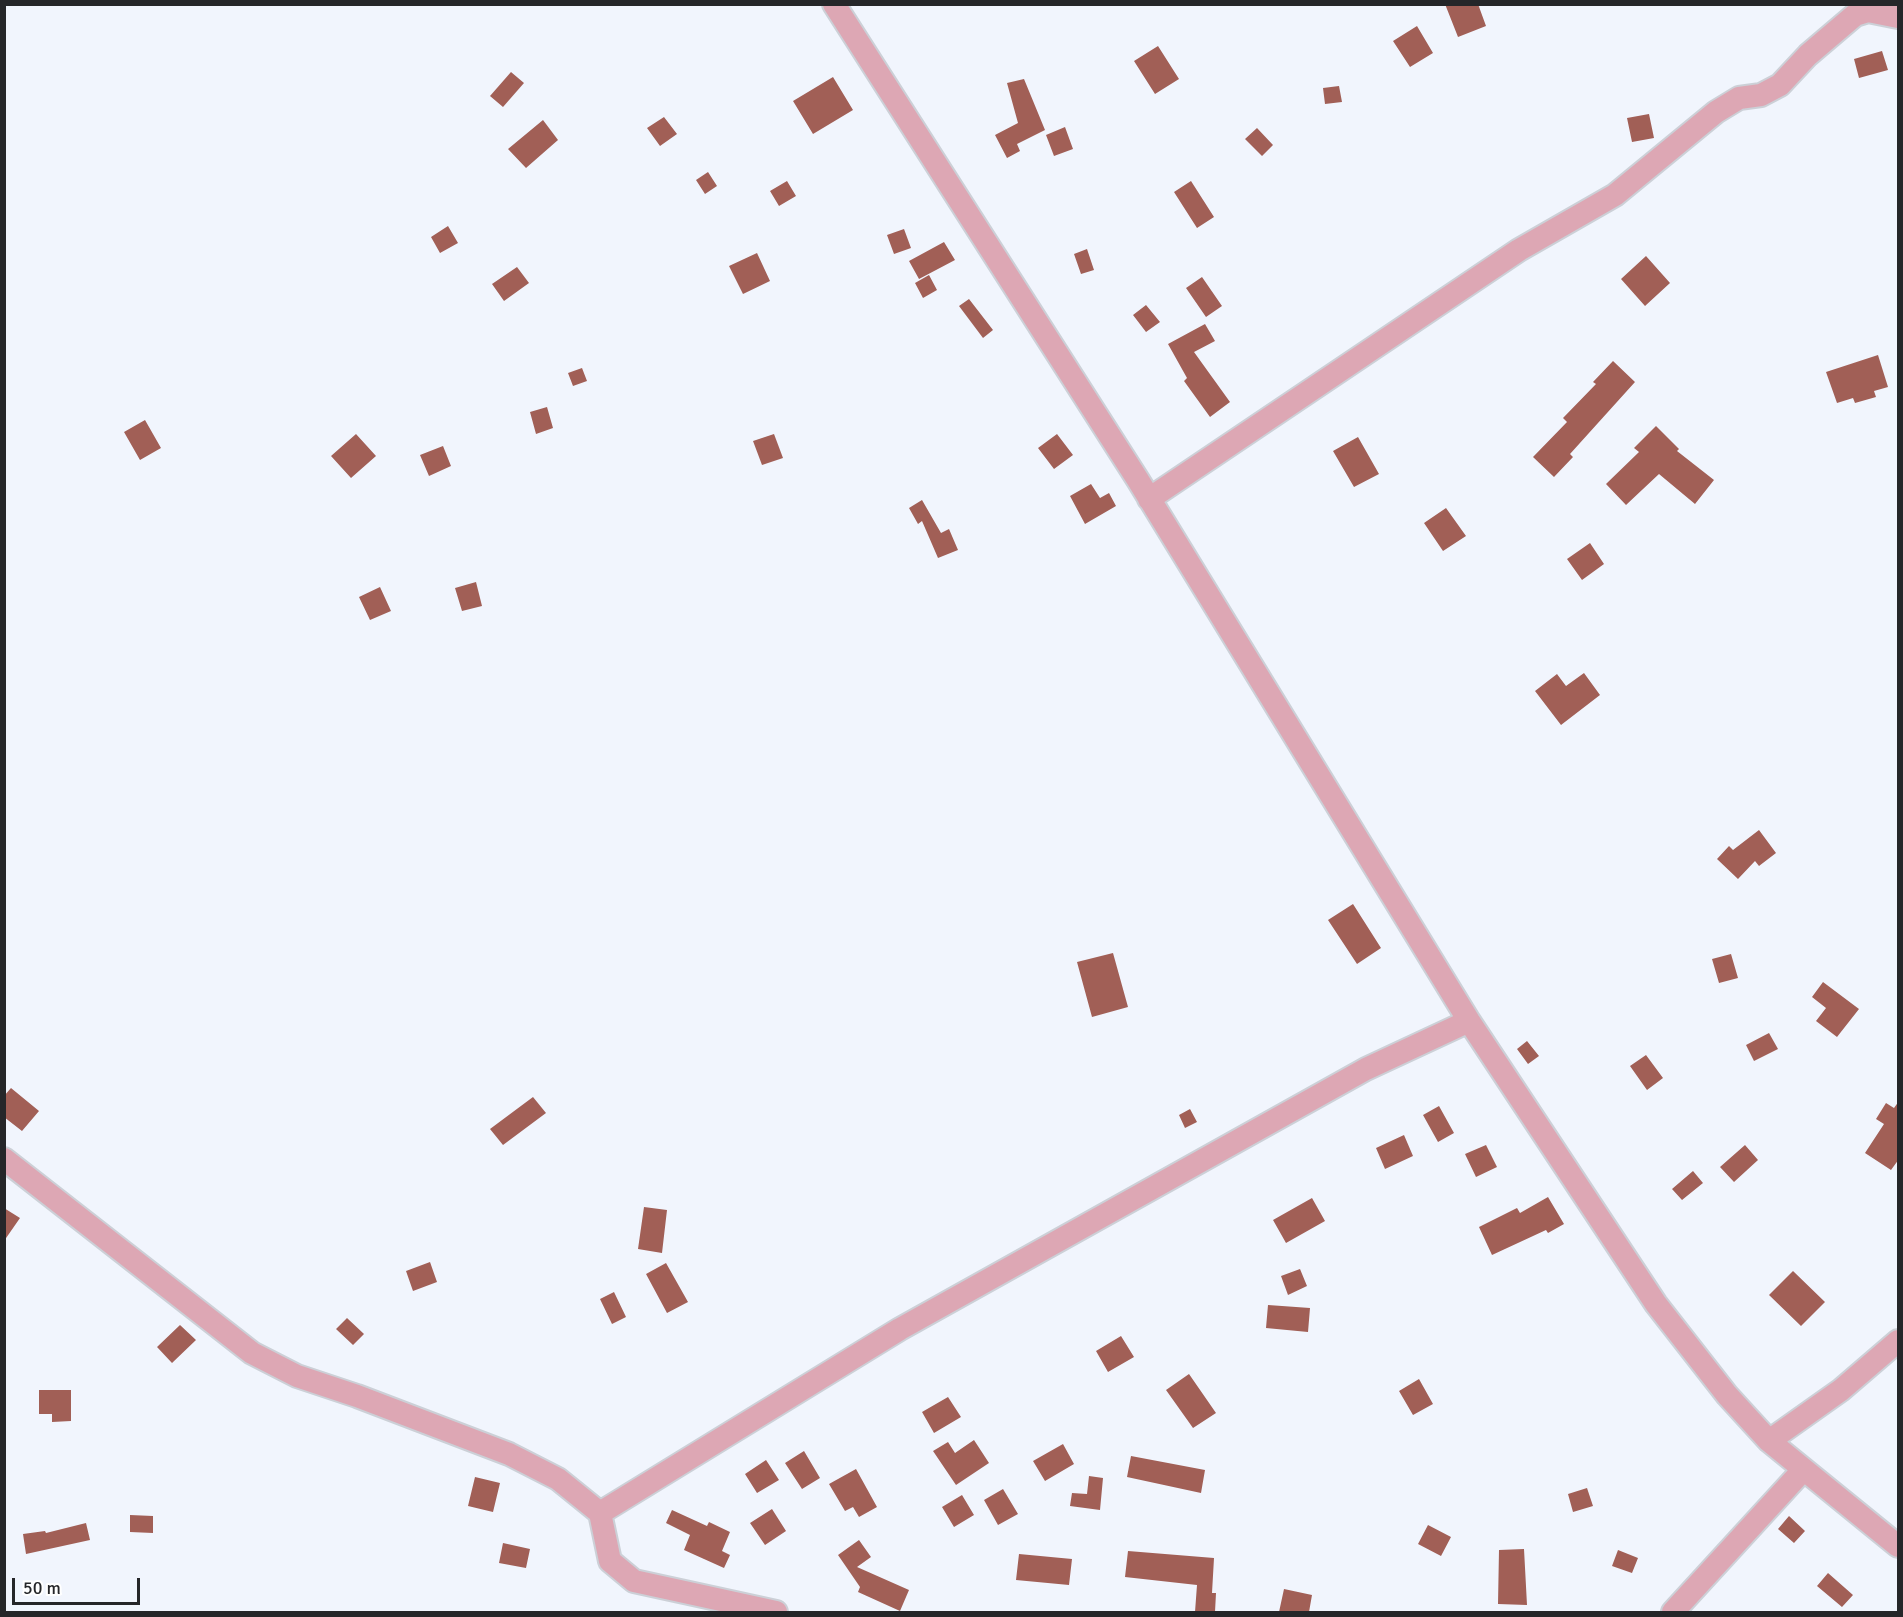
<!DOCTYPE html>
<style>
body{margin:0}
#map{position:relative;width:1903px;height:1617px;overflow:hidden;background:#f1f5fd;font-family:Signika,sans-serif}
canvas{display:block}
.frame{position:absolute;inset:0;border:6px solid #252629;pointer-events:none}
.scale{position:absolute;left:12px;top:1578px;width:128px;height:27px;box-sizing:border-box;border:3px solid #252629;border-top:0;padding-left:8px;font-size:18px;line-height:21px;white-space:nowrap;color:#252629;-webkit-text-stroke:4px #fff;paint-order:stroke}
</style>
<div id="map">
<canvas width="1903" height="1617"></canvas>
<div class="frame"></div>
<div class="scale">50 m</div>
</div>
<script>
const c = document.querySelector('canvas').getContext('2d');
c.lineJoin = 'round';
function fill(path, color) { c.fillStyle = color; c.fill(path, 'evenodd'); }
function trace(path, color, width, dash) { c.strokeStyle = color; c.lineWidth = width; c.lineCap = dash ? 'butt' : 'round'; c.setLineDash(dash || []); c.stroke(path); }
fill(new Path2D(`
 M1445,4H1478L1486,26L1458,37Z
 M1417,26L1433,53L1410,67L1393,41Z
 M1158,46L1179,79L1155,94L1134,61Z
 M1882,51L1888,70L1859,78L1854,59Z
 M511,72L524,83L503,107L490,96Z
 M833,77L853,110L813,134L793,101Z
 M1024,79L1045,130L1017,144L1020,151L1007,158L995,135L1018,123L1007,83Z
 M1339,86L1342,102L1325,104L1323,88Z
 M1649,114L1654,138L1632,142L1627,118Z
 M664,117L677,134L660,146L647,128Z
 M543,120L558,140L526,168L508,149Z
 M1065,127L1073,149L1054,156L1046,135Z
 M1257,128L1273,145L1262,156L1245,139Z
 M708,172L717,186L705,194L696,180Z
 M787,181L796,196L779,206L770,191Z
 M1191,181L1214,217L1197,228L1174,192Z
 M448,226L458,243L440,253L431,237Z
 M904,229L911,248L894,254L887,235Z
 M944,242L955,260L919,279L909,261Z
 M1087,249L1094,270L1081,274L1074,254Z
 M757,253L770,281L743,294L729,266Z
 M1646,256L1670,283L1645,306L1621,279Z
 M517,267L529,283L504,301L492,284Z
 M929,275L937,290L923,298L915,283Z
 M1202,277L1222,306L1206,317L1186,288Z
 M969,299L993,330L983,338L959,306Z
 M1146,305L1160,322L1146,332L1133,315Z
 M1205,324L1215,341L1194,352L1230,402L1210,417L1184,381L1187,378L1168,344Z
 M1878,355L1888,387L1874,391L1876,397L1855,403L1853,398L1837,403L1826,372Z
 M1613,361L1635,382L1570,454L1573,457L1554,477L1533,457L1567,422L1563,418L1596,384L1593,382Z
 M582,368L587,381L573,386L568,373Z
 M547,407L553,428L536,434L530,412Z
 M145,420L161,448L140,460L124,432Z
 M1656,426L1679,449L1677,451L1714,480L1695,504L1659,474L1626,505L1606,484L1639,452L1634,448Z
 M356,434L376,456L351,478L331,456Z
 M774,434L783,458L762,465L753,441Z
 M1057,434L1073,455L1054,469L1038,448Z
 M1358,437L1379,474L1354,487L1333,451Z
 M443,446L451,466L429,476L420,455Z
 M1091,484L1100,498L1109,493L1116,506L1085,524L1070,496Z
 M922,500L941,533L949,529L958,550L938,558L922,521L918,524L909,508Z
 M1446,508L1466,536L1443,551L1424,523Z
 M1590,543L1604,564L1582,580L1567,559Z
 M476,582L482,606L462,611L455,588Z
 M380,587L391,611L370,620L359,597Z
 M1584,673L1600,695L1561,725L1535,691L1557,674L1566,686Z
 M1759,830L1776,853L1759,866L1755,861L1738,879L1717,859L1729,846L1733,850Z
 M1353,904L1381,948L1357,964L1328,920Z
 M1113,953L1128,1007L1092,1017L1077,962Z
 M1731,954L1738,978L1719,983L1712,959Z
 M1823,982L1859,1009L1837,1037L1816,1021L1826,1008L1812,997Z
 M1769,1033L1778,1049L1754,1061L1746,1045Z
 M1527,1041L1539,1056L1528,1064L1517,1049Z
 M1646,1055L1663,1078L1647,1090L1630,1066Z
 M11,1088L39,1111L22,1131L4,1117V1096Z
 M533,1097L546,1113L503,1145L490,1129Z
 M1899,1101V1159L1891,1170L1865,1153L1884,1124L1876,1119L1886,1103L1894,1108Z
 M1439,1106L1454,1133L1438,1142L1423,1115Z
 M1190,1109L1197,1122L1185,1128L1179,1115Z
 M1404,1135L1413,1156L1385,1169L1376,1148Z
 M1486,1145L1497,1167L1476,1177L1465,1154Z
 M1745,1145L1758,1160L1734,1182L1720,1167Z
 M1693,1171L1703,1183L1682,1200L1672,1189Z
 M1548,1197L1564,1224L1548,1233L1546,1230L1492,1255L1479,1227L1517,1208L1520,1213Z
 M1312,1198L1325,1221L1286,1243L1273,1220Z
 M644,1207L667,1210L662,1253L638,1249Z
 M4,1208L20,1218L4,1241Z
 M430,1262L437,1282L413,1291L406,1271Z
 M666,1263L688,1302L667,1313L646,1274Z
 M1300,1269L1307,1286L1288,1295L1281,1276Z
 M1793,1271L1825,1302L1801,1326L1769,1295Z
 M614,1292L626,1317L612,1324L600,1299Z
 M1268,1305L1310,1308L1308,1332L1266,1328Z
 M347,1318L364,1334L353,1345L336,1329Z
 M180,1325L196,1340L172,1363L157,1347Z
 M1121,1336L1134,1357L1108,1372L1096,1351Z
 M1189,1374L1216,1413L1193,1428L1166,1390Z
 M1419,1379L1433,1404L1413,1415L1399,1391Z
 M39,1390H71V1421L52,1422V1414H39Z
 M948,1397L961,1417L934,1433L922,1412Z
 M974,1440L989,1463L956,1485L933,1451L948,1442L955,1453Z
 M1063,1444L1074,1464L1045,1481L1033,1461Z
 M804,1451L820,1478L802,1489L785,1463Z
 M1131,1456L1205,1470L1201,1493L1127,1477Z
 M766,1460L779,1480L757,1493L745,1474Z
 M856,1469L877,1507L859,1517L853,1507L845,1511L829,1484Z
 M1089,1476L1103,1478L1100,1510L1070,1506L1072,1493L1087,1494Z
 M475,1477L500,1483L493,1512L468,1506Z
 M1587,1488L1593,1506L1573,1512L1568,1494Z
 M1003,1489L1018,1514L998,1525L984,1500Z
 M962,1495L974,1515L954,1527L942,1507Z
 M772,1509L786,1531L765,1545L750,1523Z
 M672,1510L707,1526L709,1522L730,1532L722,1551L730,1555L724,1568L684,1550L690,1535L666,1523Z
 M130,1515L153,1516V1533L130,1532Z
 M1789,1516L1805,1531L1794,1543L1778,1529Z
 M86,1523L90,1540L26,1554L23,1534L45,1531L46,1533Z
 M1428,1525L1451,1537L1441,1556L1418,1544Z
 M859,1540L871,1557L857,1567L909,1590L900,1611L858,1592L860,1587L838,1555Z
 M503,1543L530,1549L526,1568L499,1563Z
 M1524,1549L1527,1605L1498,1604L1499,1550Z
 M1618,1550L1638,1558L1632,1573L1612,1566Z
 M1128,1551L1214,1558L1212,1593H1216L1215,1612H1195L1197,1585L1125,1577Z
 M1019,1554L1072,1559L1069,1585L1016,1580Z
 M1828,1573L1853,1595L1842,1607L1817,1586Z
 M1284,1589L1312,1595L1309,1612H1279Z`), '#a15f56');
const minor = new Path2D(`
 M834,4L1138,480L1469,1021L1656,1304L1727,1395L1769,1441L1898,1546
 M1149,499L1519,250L1615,195L1716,112L1739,98L1761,95L1780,85L1808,55L1855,15L1868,11L1898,17
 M4,1159L252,1353L297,1376L357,1396L509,1454L558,1479L600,1513L610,1561L634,1581L776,1612
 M1769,1441L1841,1390L1898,1341
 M600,1513L900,1329L1366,1069L1469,1021
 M1673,1612L1803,1470`);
trace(minor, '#ccd0d7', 26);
trace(minor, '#dda7b4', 22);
</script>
